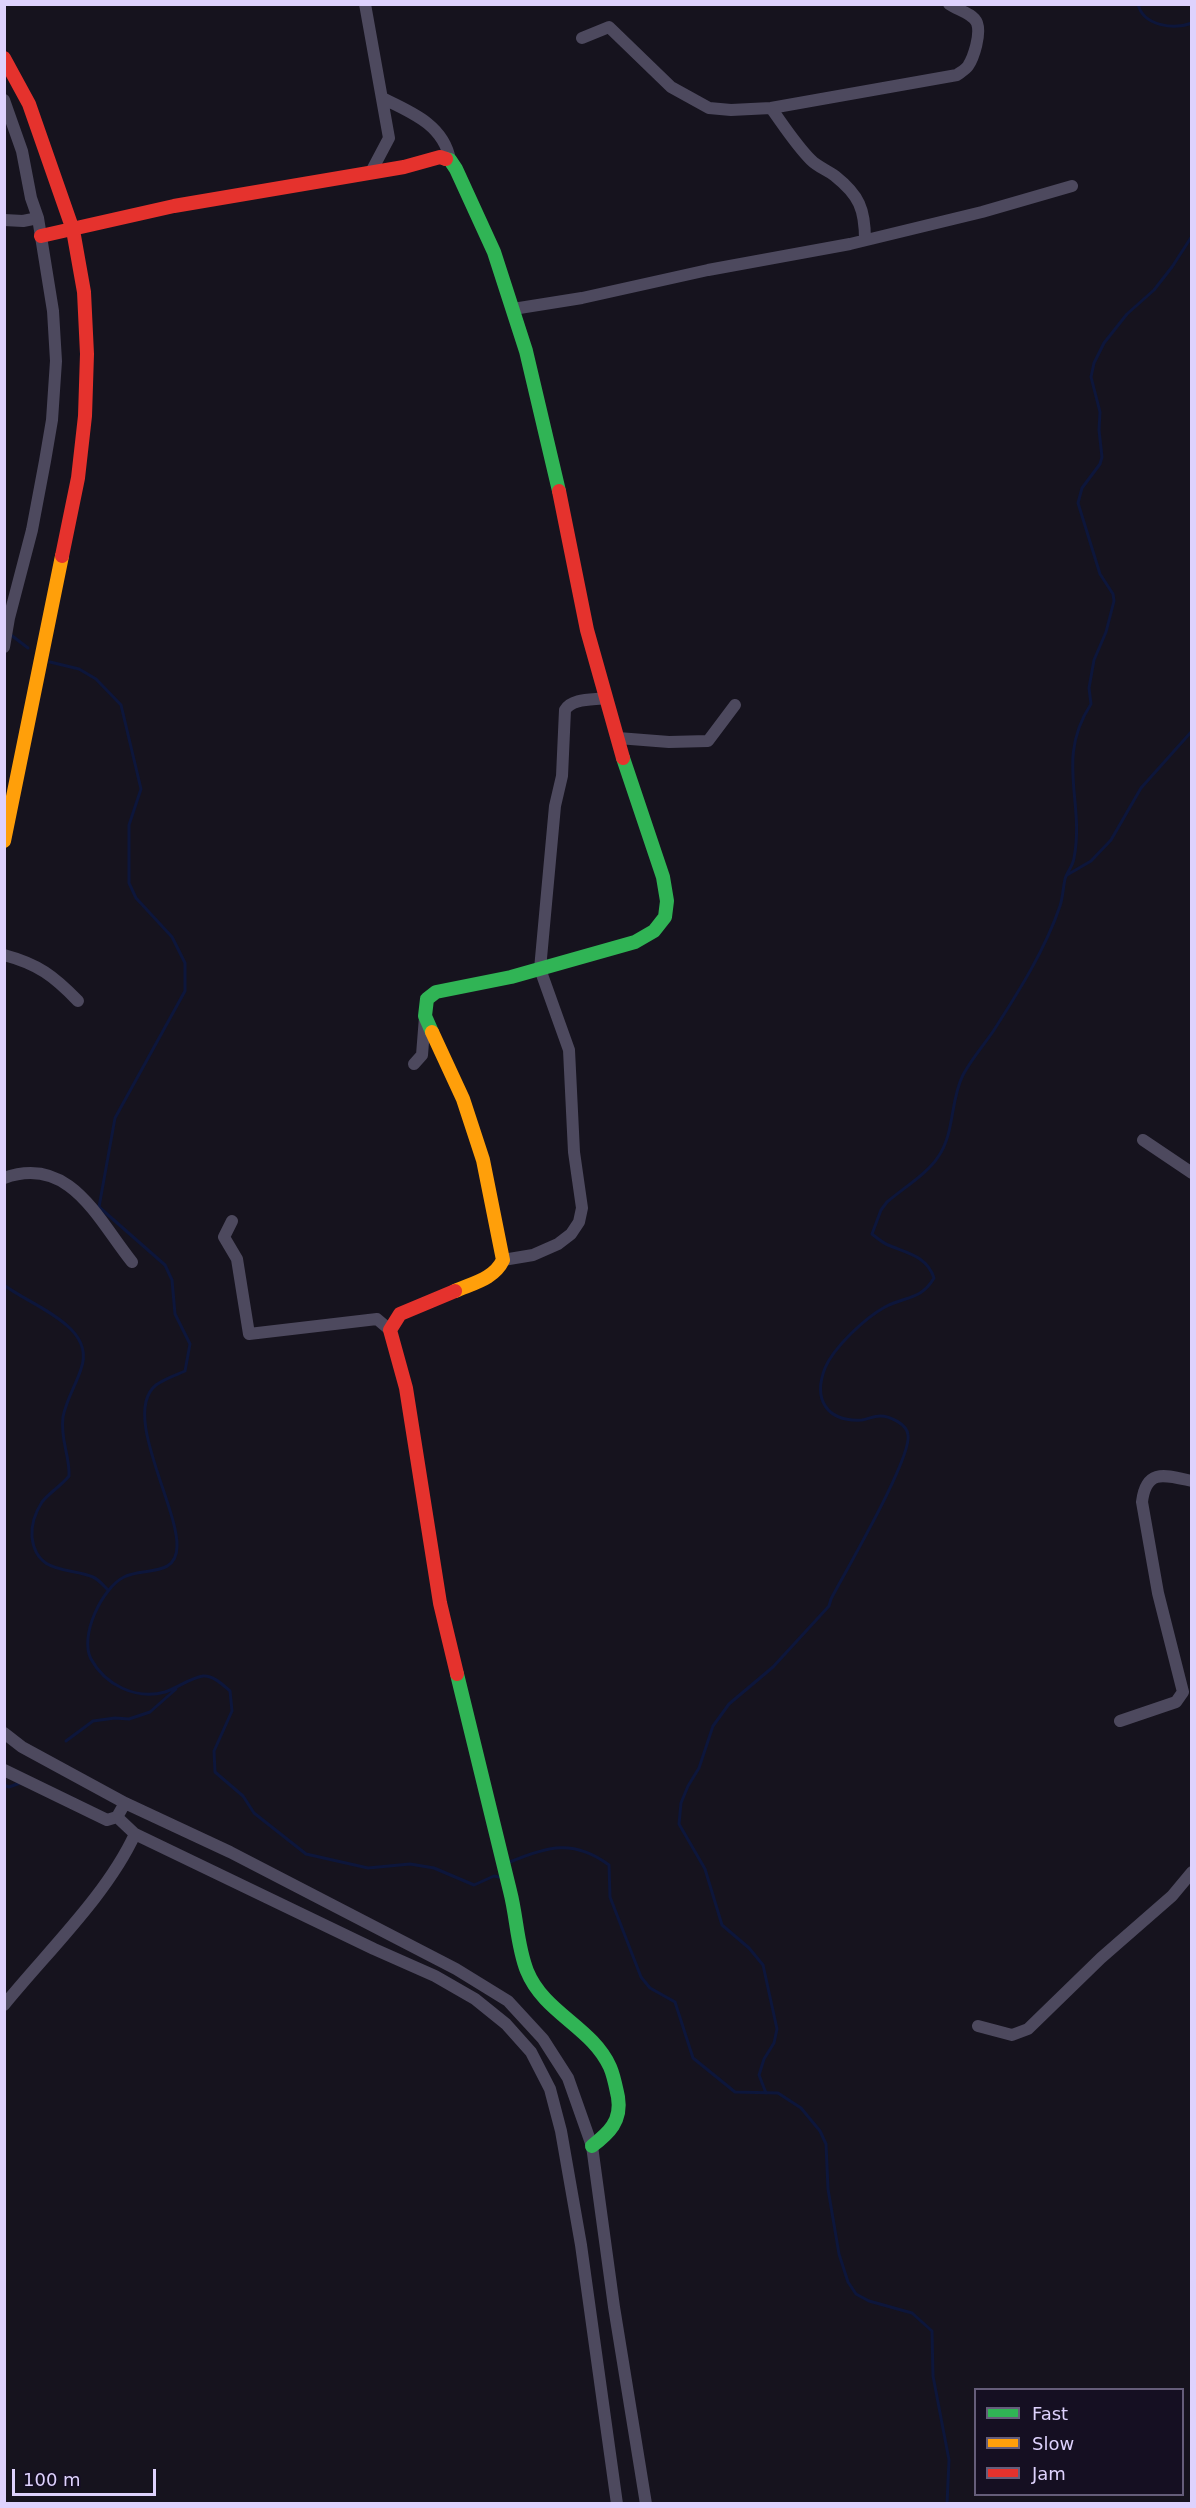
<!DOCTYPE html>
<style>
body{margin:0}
#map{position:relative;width:1196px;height:2508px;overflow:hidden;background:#16131e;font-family:"DejaVu Sans",sans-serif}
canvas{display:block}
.frame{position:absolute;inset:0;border:6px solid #ded2fd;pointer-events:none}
.legend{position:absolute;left:974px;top:2388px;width:210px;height:108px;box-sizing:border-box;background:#150f22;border:2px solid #655d7a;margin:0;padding:8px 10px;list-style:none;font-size:18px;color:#ded2fd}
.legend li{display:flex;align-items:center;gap:12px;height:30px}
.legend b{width:30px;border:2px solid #655d7a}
.scale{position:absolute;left:12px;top:2469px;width:144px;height:27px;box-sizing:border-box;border:3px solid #ded2fd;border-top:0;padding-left:8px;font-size:18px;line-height:21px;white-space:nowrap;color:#ded2fd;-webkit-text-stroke:4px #150f22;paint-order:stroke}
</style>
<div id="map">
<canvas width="1196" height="2508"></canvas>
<div class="frame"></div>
<ul class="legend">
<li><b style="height:8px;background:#30b455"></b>Fast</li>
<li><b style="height:8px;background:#ff9f0a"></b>Slow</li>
<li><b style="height:8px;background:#e5322d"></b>Jam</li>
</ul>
<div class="scale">100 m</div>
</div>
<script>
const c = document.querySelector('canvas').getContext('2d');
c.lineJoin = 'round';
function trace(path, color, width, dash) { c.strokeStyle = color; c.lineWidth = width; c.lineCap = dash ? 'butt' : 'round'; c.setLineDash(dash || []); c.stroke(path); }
trace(new Path2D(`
 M1138,4C1143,26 1174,30 1192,23
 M11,635L28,648
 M50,662L79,669L96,679L121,705L141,789L129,825V883L136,898L172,937L185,963V991L115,1118L99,1207L165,1265L172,1280L175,1314L190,1344L185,1371C176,1375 164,1379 156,1385C121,1413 178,1506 177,1546C177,1578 142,1567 124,1577C102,1588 79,1636 91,1659C105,1685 136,1700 165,1692C177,1688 190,1678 203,1676C213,1675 223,1685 230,1691L232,1711L214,1751L215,1772L243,1796L254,1813L306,1854L368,1868L410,1864L434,1868L474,1885L494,1876L499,1877
 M1067,875L1091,861L1111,840L1141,788L1192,731
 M4,1285C31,1306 97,1326 81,1369C76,1385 66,1400 63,1417C60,1440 70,1456 69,1476C61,1486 50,1492 42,1502C35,1513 31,1525 32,1537C36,1575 70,1567 93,1577C98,1579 103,1585 107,1589
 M66,1741L93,1721L115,1718L129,1719L150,1712L176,1689
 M4,1785L9,1787L20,1783
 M510,1862C548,1846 574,1839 609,1865L610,1897L641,1977L650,1988L675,2002L693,2058L735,2092L778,2093L801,2108L820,2131L826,2144L828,2189L839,2254L848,2282L856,2294L869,2301L912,2313L932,2331L933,2376L949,2460L947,2504
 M766,2093L759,2075L764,2059L774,2043L777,2029L763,1965L749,1948L722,1925L705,1869L679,1824L681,1803L688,1786L699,1768L713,1726L729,1704L773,1667L829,1606L831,1599C845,1572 912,1458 908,1435C907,1424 890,1416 880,1416C874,1416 868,1419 862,1420C826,1422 813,1399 825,1368C834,1347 865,1318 885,1307C906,1296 921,1300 934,1278C927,1256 907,1253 888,1245C883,1243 877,1238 872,1234L881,1210L887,1202C902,1189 928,1173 938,1157C955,1133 950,1100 963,1075C972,1058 984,1045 994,1030C1019,991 1045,950 1060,906C1063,897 1063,888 1065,879C1067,872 1073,866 1074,858C1085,801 1055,759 1091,704L1089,688L1094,660L1106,632L1114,601L1113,594L1100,574L1078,503L1082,488L1100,464L1102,457L1099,430L1100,412L1091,377L1094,363L1104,343L1127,314L1154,290L1172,267L1192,236`), '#0d163b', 3);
trace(new Path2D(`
 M365,4L389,138L371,172
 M582,38L609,27L671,87L709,108L731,110L771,108L957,75C961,72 966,69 968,66C974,57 981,34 977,23C973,13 957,10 949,4
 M382,98C411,112 444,125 450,160
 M4,100L22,151L31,198L38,218L53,311L56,361L52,420L45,461L32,530L9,618L4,647
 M771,108C784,126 796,145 811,160C818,167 827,170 835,176C859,195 865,209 865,240
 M4,220L23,221L38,218
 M513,309L582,298L708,270L850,244L982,212L1072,186
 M618,738L669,742L708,741L735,705
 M4,955C38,964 54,976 78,1001
 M414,1064L422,1055L425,1017
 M1143,1140L1192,1173
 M4,1178C70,1154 98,1220 132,1262
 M232,1221L224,1237L237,1259L249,1334L377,1319L390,1330
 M503,1260L533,1255L558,1244L571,1234L579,1222L582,1208L574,1152L569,1050L540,969L555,806L562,776L565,710C572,698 593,700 606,698
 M1120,1721L1176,1702L1183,1692L1158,1593L1142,1502C1146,1468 1165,1475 1192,1481
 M4,1733L22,1747L125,1803L230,1852L456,1969L508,2001L543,2039L568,2078L592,2146L614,2307L646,2504
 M4,1770L107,1820L117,1817
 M125,1803L117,1817L135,1834L374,1949L435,1976L475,1999L506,2024L531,2052L550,2089L561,2131L581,2245L617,2504
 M4,2005C47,1952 107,1895 135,1834
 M978,2026L1012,2035L1028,2029L1101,1958L1172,1896L1192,1872`), '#4d495e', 12);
trace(new Path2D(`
 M446,159L450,160L456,169L494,252L526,351L559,491
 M432,1032L425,1016L427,999L436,992L511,977L635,942L654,931L665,917L667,901L663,877L623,758
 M457,1674C475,1747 493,1819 510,1891C517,1918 517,1946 527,1971C544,2013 592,2027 610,2067C614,2076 616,2088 618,2097C622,2121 609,2133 592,2146`), '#30b455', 14);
trace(new Path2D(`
 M4,841L62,556
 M432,1032L463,1099L483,1160L503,1260C494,1279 473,1283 455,1291`), '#ff9f0a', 14);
trace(new Path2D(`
 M4,58L29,104L73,230L84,292L87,354L85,416L78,478L62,556
 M41,236L174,206L404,167L440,157L446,159
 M559,491L587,630L623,758
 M455,1291L400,1314L390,1330L406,1388L440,1603L457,1674`), '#e5322d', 14);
</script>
